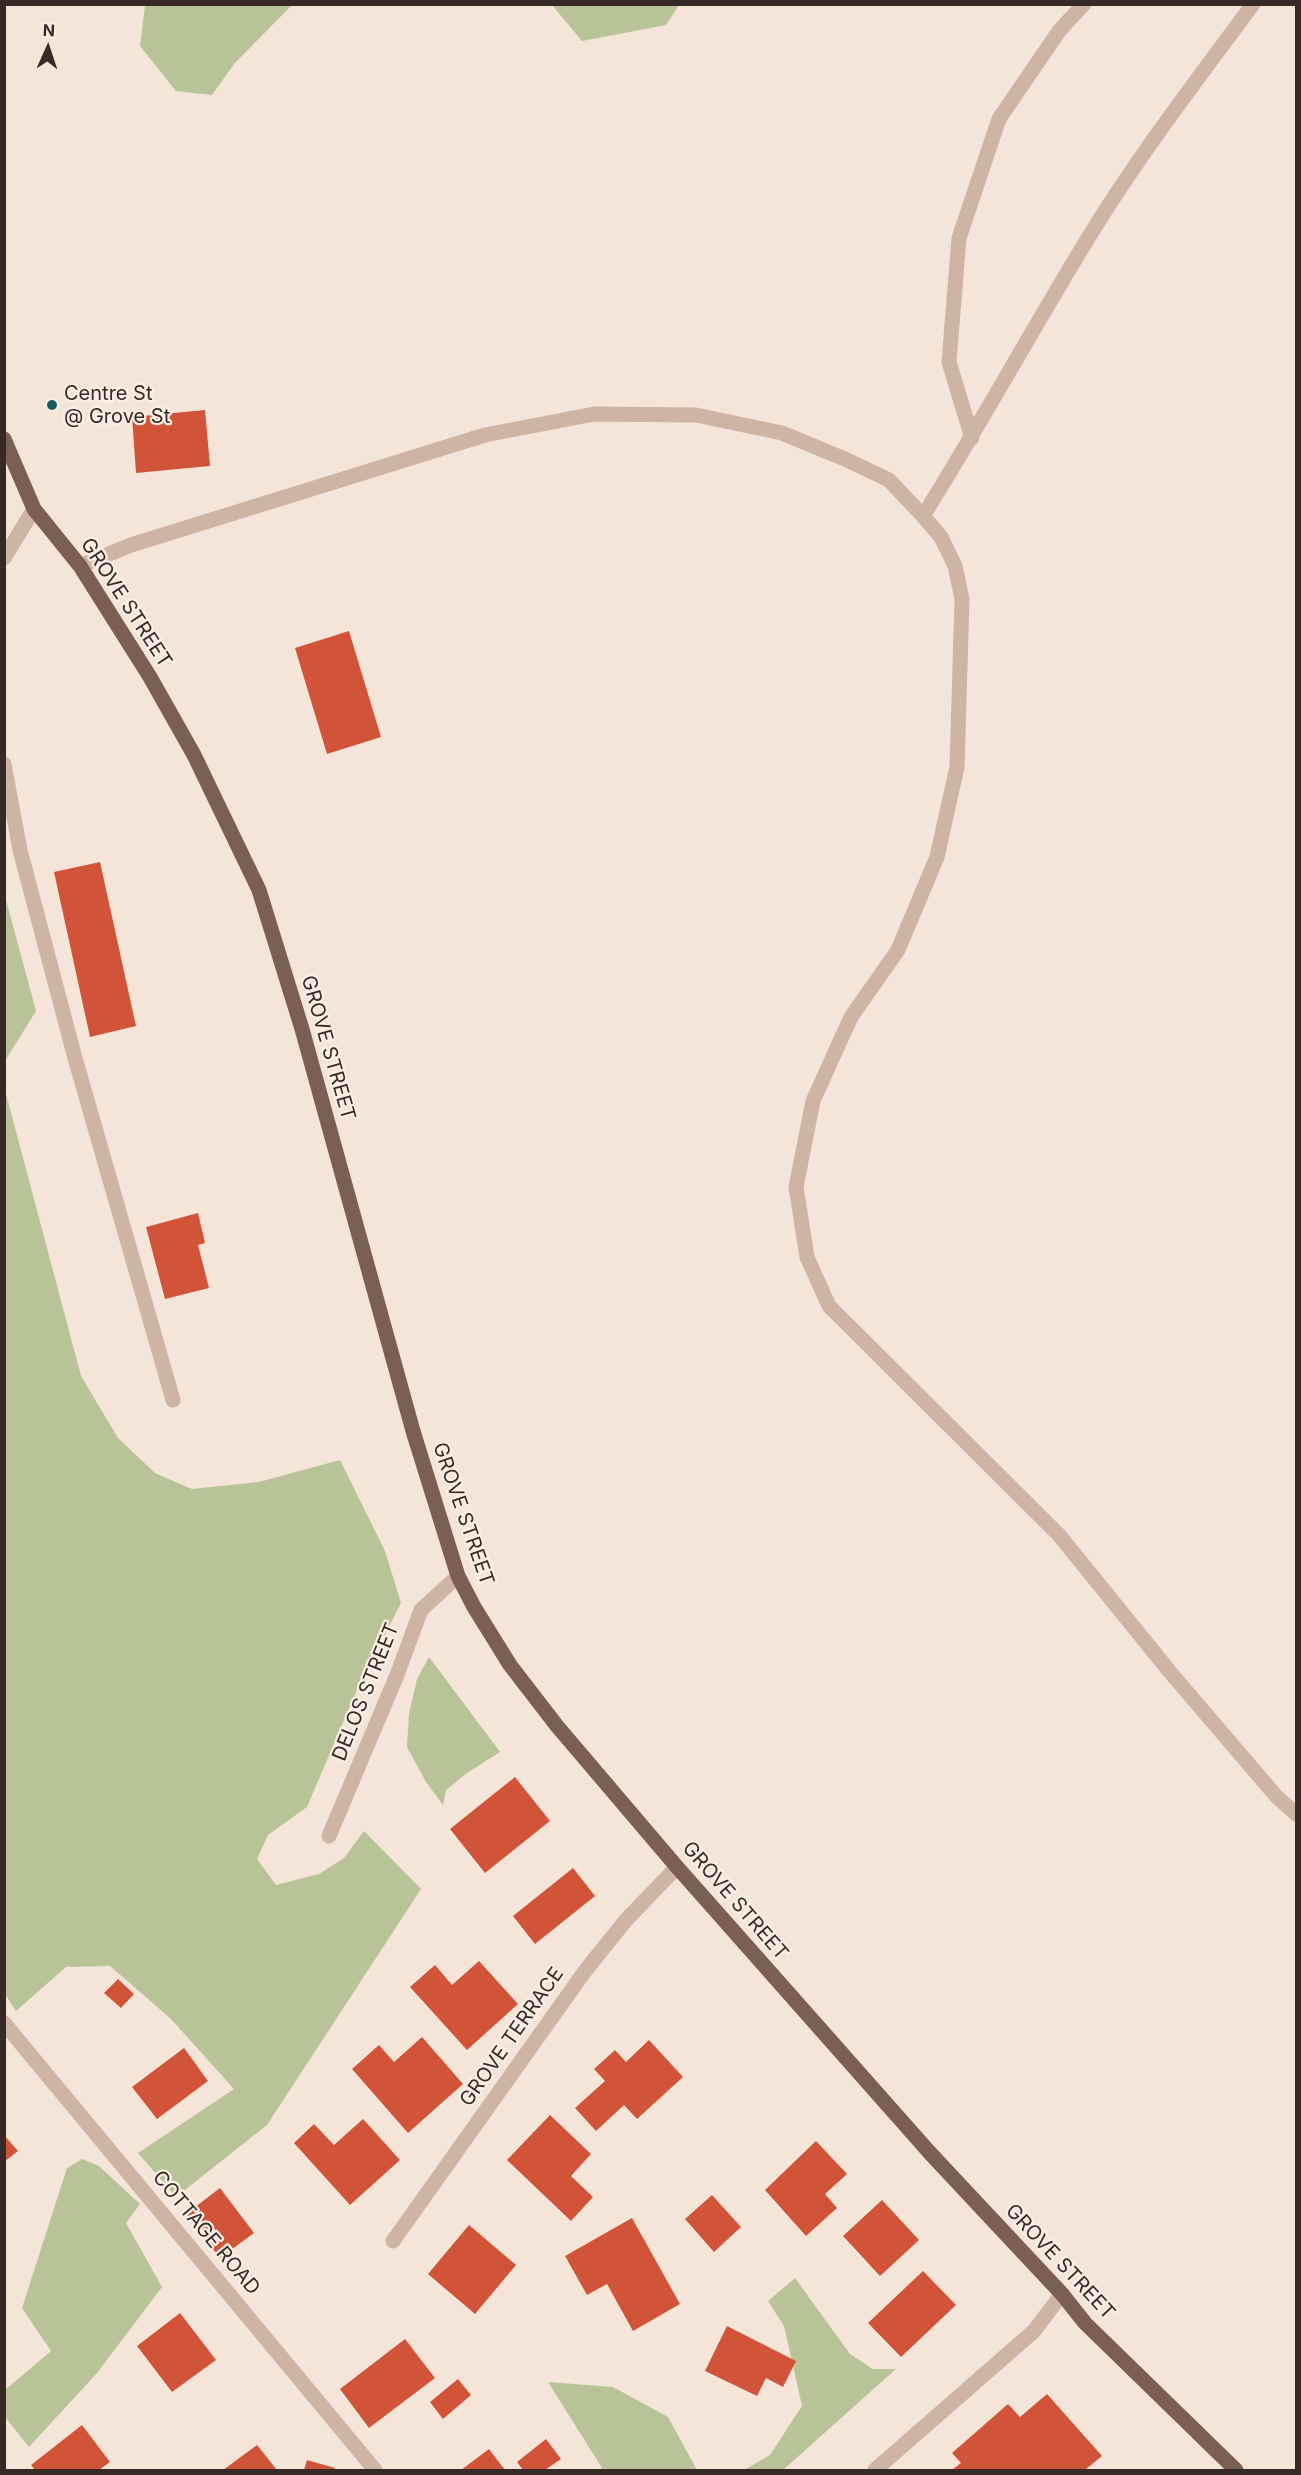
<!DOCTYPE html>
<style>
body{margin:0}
#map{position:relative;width:1301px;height:2475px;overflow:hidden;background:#f4e5d8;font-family:Inter,sans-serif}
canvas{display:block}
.frame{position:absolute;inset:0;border:6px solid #372a26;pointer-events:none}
.north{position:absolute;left:18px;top:18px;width:60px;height:60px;-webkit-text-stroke:4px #fbefe5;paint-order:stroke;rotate:3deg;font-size:16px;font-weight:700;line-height:24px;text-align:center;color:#372a26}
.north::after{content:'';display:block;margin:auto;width:21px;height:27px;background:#372a26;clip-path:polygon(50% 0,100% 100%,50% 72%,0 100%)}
</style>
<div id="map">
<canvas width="1301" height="2475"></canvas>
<div class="frame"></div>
<div class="north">N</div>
</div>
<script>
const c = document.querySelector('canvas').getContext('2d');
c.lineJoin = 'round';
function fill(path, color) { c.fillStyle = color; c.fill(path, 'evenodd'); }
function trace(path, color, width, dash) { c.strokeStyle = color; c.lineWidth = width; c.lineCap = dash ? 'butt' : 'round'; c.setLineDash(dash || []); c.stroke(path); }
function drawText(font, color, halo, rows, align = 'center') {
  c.font = font + ' Inter,sans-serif'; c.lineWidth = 4.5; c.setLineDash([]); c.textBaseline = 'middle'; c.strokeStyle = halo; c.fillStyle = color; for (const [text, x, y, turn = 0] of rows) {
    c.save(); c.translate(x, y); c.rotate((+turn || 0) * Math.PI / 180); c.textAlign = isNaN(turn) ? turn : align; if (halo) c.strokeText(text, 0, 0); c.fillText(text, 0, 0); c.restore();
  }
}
fill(new Path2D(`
 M145,5V4L292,5L234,64L212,95L176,91L140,46Z
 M552,5H679L666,25L582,41Z
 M5,896L36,1011L5,1061H4Z
 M5,1090L81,1376L118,1438L155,1473L192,1489L259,1482L340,1460L385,1551L401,1603L356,1692L307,1807L268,1835L257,1859L276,1885L319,1874L344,1858L364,1831L421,1889L267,2125L176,2197L138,2153L234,2089L171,2019L110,1966L66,1967L16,2011L5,1994Z
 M429,1657L500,1752L467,1773L446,1790L443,1805L426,1782L407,1747L409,1714L417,1679Z
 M82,2159L99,2166L140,2204L126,2223L162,2287L97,2373L29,2447L5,2417V2390L51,2351L22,2308L67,2168Z
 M795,2278L850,2354L873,2369H896L783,2470H744L770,2455L802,2406L784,2326L768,2301Z
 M548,2382L613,2387L668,2417L697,2470H600L602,2468Z`), '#b8c497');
fill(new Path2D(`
 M205,410L210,466L136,473L132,417Z
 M349,631L381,737L327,754L295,648Z
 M100,862L136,1026L90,1037L54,872Z
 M198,1213L205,1243L198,1245L209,1288L165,1299L146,1227Z
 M515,1777L550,1821L485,1873L450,1829Z
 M573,1868L595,1896L535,1944L513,1916Z
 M479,1961L518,2004L467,2050L410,1987L435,1965L452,1985Z
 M118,1979L134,1994L121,2008L104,1993Z
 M422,2037L463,2084L408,2133L352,2069L379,2045L394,2062Z
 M649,2040L683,2077L637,2119L624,2105L596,2131L575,2108L605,2081L594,2069L615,2050L626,2062Z
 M184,2048L208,2081L157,2119L132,2087Z
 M550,2115L591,2154L571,2176L593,2197L571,2221L507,2160Z
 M363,2119L400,2160L350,2205L294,2143L314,2124L334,2145Z
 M4,2135L18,2151L4,2162Z
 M816,2141L847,2174L825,2194L837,2208L806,2236L765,2190Z
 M220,2188L254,2233L220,2258L186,2214Z
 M712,2195L741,2227L714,2252L685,2219Z
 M882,2200L919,2240L880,2276L843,2236Z
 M632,2218L680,2304L633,2331L607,2284L587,2295L565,2256Z
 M469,2225L516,2265L475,2314L428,2274Z
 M923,2271L956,2305L901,2357L868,2323Z
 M180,2313L216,2360L172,2392L137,2346Z
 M727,2326L796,2361L783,2387L766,2378L757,2396L705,2371Z
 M405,2339L435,2378L369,2428L340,2389Z
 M458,2379L471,2395L443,2419L430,2402Z
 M1047,2394L1102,2456L1085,2470H952L961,2463L952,2453L1008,2404L1020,2417Z
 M82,2425L110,2462L99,2470H35L31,2465Z
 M546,2439L561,2459L545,2470H523L517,2462Z
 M257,2445L277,2470H223Z
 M489,2449L505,2470H461Z
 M307,2460L335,2468V2470H304Z`), '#d25438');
trace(new Path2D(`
 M972,438L949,362L959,238L999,119L1059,31L1084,4
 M923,516C981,423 1033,328 1090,235C1139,155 1197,80 1253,4
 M4,558L34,509
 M80,566L131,545L485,435L594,414L696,415L782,433L847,460L889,480L923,516L941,537L955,566L962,599L957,767L937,857L898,950L851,1017L813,1101L796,1187L807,1257L829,1306L1059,1535L1170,1672L1276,1796L1296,1814
 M4,764L20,850L75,1058L173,1400
 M329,1836L397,1675L421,1610L458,1576
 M4,2023L375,2470
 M393,2241L585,1971L626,1920L677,1867
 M875,2470L1034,2331L1062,2294`), '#cdb4a3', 15);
trace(new Path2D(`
 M4,439L34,509L80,566L150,677L194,755L259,890L302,1029L413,1431L458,1576L474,1607L510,1665L557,1726L677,1867L930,2153L1062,2294L1085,2323L1236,2470`), '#7b5f55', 15);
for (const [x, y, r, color] of [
 [52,405,6,"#175c5d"]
]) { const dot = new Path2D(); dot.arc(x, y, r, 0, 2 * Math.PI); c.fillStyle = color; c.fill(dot); trace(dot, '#fbefe5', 2); }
drawText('20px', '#372a26', '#fbefe5', [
 ["Centre St",64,394],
 ["@ Grove St",64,417]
], 'left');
drawText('20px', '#372a26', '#fbefe5', [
 ["GROVE STREET",126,603,57],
 ["GROVE STREET",328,1048,74],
 ["GROVE STREET",463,1514,71],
 ["DELOS STREET",366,1692,-68],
 ["GROVE STREET",735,1901,49],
 ["GROVE TERRACE",512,2037,-55],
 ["COTTAGE ROAD",206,2233,50],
 ["GROVE STREET",1060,2262,47]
]);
</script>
